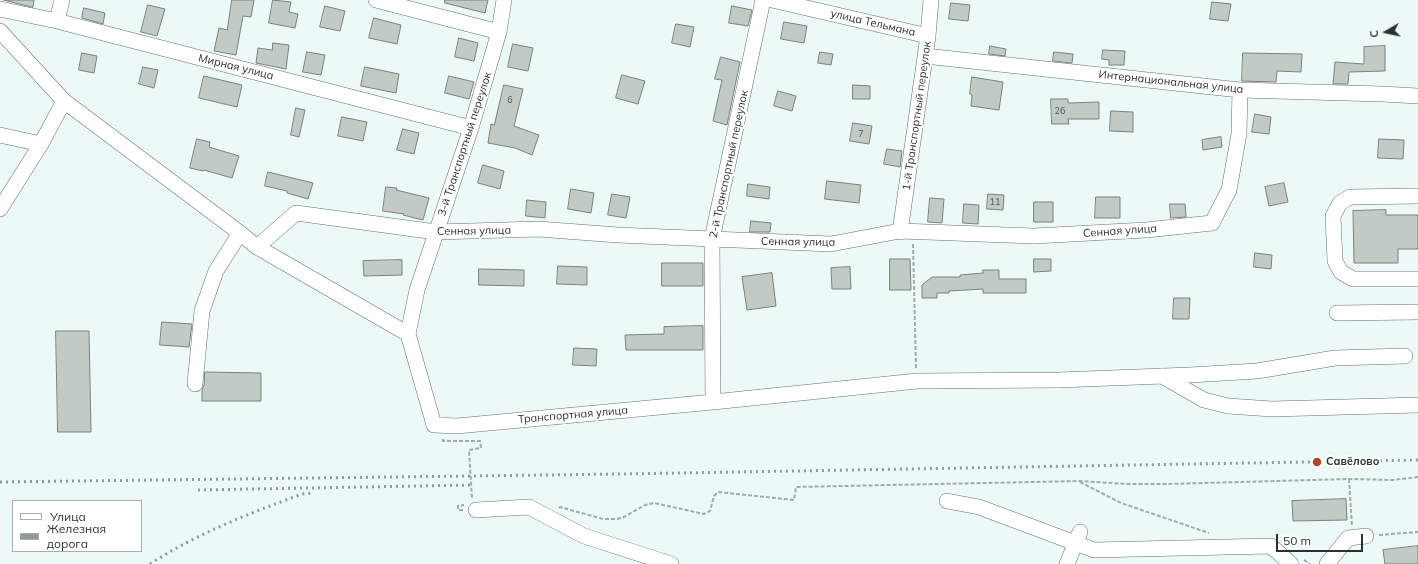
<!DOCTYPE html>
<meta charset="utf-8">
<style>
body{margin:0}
#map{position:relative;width:1418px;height:564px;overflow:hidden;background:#edf9f7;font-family:Mulish,sans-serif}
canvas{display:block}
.legend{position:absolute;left:12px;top:500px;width:130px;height:52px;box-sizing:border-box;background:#fff;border:1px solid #abadac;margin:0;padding:5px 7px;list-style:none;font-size:12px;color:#2c3130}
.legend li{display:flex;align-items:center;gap:8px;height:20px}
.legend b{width:20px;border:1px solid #abadac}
.north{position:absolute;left:1366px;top:12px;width:40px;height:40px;-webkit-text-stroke:3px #fff;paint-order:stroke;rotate:261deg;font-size:11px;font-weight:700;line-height:16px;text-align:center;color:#2c3130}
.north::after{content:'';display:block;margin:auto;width:14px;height:18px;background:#2c3130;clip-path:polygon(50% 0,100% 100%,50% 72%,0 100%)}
.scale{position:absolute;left:1276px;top:534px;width:87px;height:18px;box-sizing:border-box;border:2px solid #2c3130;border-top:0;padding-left:5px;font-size:12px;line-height:14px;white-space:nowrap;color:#2c3130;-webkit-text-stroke:3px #fff;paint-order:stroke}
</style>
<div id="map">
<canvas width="1418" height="564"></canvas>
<ul class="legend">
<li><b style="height:5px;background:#fff"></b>Улица</li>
<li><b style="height:5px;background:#919a98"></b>Железная дорога</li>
</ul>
<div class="north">С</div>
<div class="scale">50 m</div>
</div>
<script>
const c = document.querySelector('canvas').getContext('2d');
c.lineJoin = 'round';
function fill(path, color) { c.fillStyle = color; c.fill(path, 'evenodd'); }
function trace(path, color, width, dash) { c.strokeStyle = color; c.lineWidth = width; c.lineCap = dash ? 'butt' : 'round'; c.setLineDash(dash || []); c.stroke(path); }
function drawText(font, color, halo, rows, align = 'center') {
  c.font = font + ' Mulish,sans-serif'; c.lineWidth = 4; c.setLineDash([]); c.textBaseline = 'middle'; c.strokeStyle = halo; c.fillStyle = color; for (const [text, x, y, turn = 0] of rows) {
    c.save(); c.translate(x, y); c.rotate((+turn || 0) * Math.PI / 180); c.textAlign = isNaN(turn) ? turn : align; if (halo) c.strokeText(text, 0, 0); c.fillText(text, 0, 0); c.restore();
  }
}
const building = new Path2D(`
 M4,0H34L33,7Z
 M232,0H254L251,17L243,16L236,55L214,51L219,28L227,30Z
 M273,0L291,2L289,12L298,14L295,28L269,23Z
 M445,0H488L485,13L445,3Z
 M1212,2L1231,4L1228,21L1210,19Z
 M951,3L970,5L968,21L949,19Z
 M148,5L165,9L157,36L141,32Z
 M325,6L345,11L340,31L320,27Z
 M732,6L752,10L748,26L729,23Z
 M84,8L105,13L103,24L82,18Z
 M374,18L401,25L397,44L369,38Z
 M784,22L807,26L804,43L781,39Z
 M676,24L694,27L690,47L672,43Z
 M459,38L478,43L474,61L455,57Z
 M273,43L289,45L286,69L256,63L258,48L272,50Z
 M513,44L533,48L528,71L508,67Z
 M990,46L1006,49L1005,56L989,54Z
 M1385,46V71L1349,72L1348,84H1333L1335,62L1364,64V47Z
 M1103,50L1125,51L1124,65H1109V60L1102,59Z
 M307,52L325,55L321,75L303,72Z
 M820,52L833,54L831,65L818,63Z
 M1054,52L1073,54L1072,63L1053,61Z
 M82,53L97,56L94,73L79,70Z
 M1243,53L1302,54L1301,72L1277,71L1276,82L1242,81Z
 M721,57L740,62L727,125L713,121L722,80L715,79Z
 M143,67L158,70L154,88L139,84Z
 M365,67L399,74L396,93L361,86Z
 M622,75L645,81L638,104L616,98Z
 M204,76L242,85L237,107L199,98Z
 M449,76L474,82L469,99L445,93Z
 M972,77L1003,82L999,110L971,106L972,95L970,94Z
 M504,85L523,89L514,126L539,135L532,155L515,148L488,143L491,124L494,125Z
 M853,85L870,86V99H853Z
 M778,91L796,96L792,111L774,106Z
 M1051,99H1068V103L1099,102V119H1068L1069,124H1052Z
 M296,108L305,110L299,137L291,135Z
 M1111,111L1133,112V132L1110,131Z
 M1255,114L1271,117L1269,134L1252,132Z
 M342,117L367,122L363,141L338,136Z
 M853,123L872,126L869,144L850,141Z
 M403,129L419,133L414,154L397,150Z
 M1221,137L1222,147L1203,150L1202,140Z
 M197,139L210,142L209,147L239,156L232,178L204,170L203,171L190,168Z
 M1379,139L1404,140L1403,159L1378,158Z
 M887,149L902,151L900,167L884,164Z
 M483,165L504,171L500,189L478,183Z
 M268,172L313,183L308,199L287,193V191L265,186Z
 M827,181L861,185L859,203L825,199Z
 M1284,183L1288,202L1269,206L1265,187Z
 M748,184L770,187L769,199L747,196Z
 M386,187L397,188L396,190L429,198L423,220L403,215L404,214L383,211Z
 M571,189L594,193L591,213L568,209Z
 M612,194L630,197L626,218L608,215Z
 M988,194L1004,195L1003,210L987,209Z
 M1096,197H1120V218H1095Z
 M930,198L944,199L942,223L928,222Z
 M527,200L546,202L545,218L526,216Z
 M1034,202H1053V222H1034Z
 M964,204L979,205L978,224L963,223Z
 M1170,204H1185L1186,217L1171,218Z
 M1386,210V215H1418V249H1398V263H1354L1353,211Z
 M751,221L771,223L770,232H750Z
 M1255,253L1272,255L1271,269L1254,267Z
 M890,259H910L911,290H890Z
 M1034,259H1051V271L1034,272Z
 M402,260V275L364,276L363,261Z
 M662,263H703V286H662Z
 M558,266L587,267V285L557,284Z
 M850,267L851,289H832L831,268Z
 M479,269L524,270V286L479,285Z
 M983,270H999V279H1026V293H983V289L949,291V293H937V298H922V285L932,277H960V275L983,273Z
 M772,273L776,306L747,310L742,277Z
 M1174,298H1190L1189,319H1173Z
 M162,322L192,324L189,347L160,345Z
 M703,326V350H626L625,335L664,334V327Z
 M56,331H89L91,432H58Z
 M574,348L597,349L596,366L573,365Z
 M205,372L261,373V401H202V390L204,385Z
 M1346,499L1347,520L1293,521L1292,501Z
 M1418,546V564H1385L1383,550Z`);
fill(building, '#c1cac4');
trace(building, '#7a827c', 1);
const minor = new Path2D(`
 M376,0L499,32
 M504,0L499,32L471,128L417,290L408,334L434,425L457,426L713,402L917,381L1058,380L1190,375L1257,371L1335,358L1405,356
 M772,0L928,36
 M0,9L57,21L471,128
 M57,21L62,0
 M0,31L64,101L240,233L257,247L408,334
 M925,56L1240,90L1382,94L1418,96
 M0,135L41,144L64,101
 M1418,196L1350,197L1340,203L1333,216L1335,261L1341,272L1353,279H1418
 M0,209L41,144
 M900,232L928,36L931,0
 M257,247L296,213L436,232L538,229L618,235L831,244L900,231L1034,236L1146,230L1212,223L1229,190L1239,134L1240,90
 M1337,313L1418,312
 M1162,376L1204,400L1228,406L1272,409L1418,405
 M195,384L202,311L216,271L240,233
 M713,402L712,239L763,0
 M947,501L979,507L1094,550L1271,546L1291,564
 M476,510L529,507L584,536L671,564
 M1067,564L1080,532
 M1327,564L1348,538L1366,536`);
trace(minor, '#66706e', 16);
trace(new Path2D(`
 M913,244L916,368
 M443,439V441H480L481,448L469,450L472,498
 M1349,479L1352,526
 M1080,482L1121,503L1209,533
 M559,508L560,507L603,519H617L624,517L645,505L654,503L704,514L710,511L714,496L718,492L794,500L796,487L1079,481L1128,484H1167L1349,479L1393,480L1418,477
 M463,510H458V506L464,505
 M1379,535L1418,532
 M1304,560L1310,564`), '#a2aba9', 2, [4, 2]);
trace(minor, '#fff', 15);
trace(new Path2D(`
 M0,482L623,474L1418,460
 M198,490L471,485
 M150,564C198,533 248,514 302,494L312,493`), '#919a98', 3, [2, 4]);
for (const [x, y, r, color] of [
 [1317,462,5,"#af491f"]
]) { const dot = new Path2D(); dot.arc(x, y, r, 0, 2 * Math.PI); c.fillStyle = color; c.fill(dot); trace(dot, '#fff', 1.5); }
drawText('9px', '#515755', null, [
 ["6",510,100],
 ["26",1060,111],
 ["7",861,134],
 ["11",995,202]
]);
drawText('11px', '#2c3130', '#fff', [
 ["улица Тельмана",873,23,13],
 ["Мирная улица",236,67,14],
 ["Интернациональная улица",1171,82,6],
 ["1-й Транспортный переулок",917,116,-82],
 ["3-й Транспортный переулок",465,144,-72],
 ["2-й Транспортный переулок",729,164,-78],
 ["Сенная улица",474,231,-1],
 ["Сенная улица",1120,231,-4],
 ["Сенная улица",798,242,1],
 ["Транспортная улица",573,415,-5]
]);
drawText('bold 11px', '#2c3130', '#fff', [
 ["Савёлово",1326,462]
], 'left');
</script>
